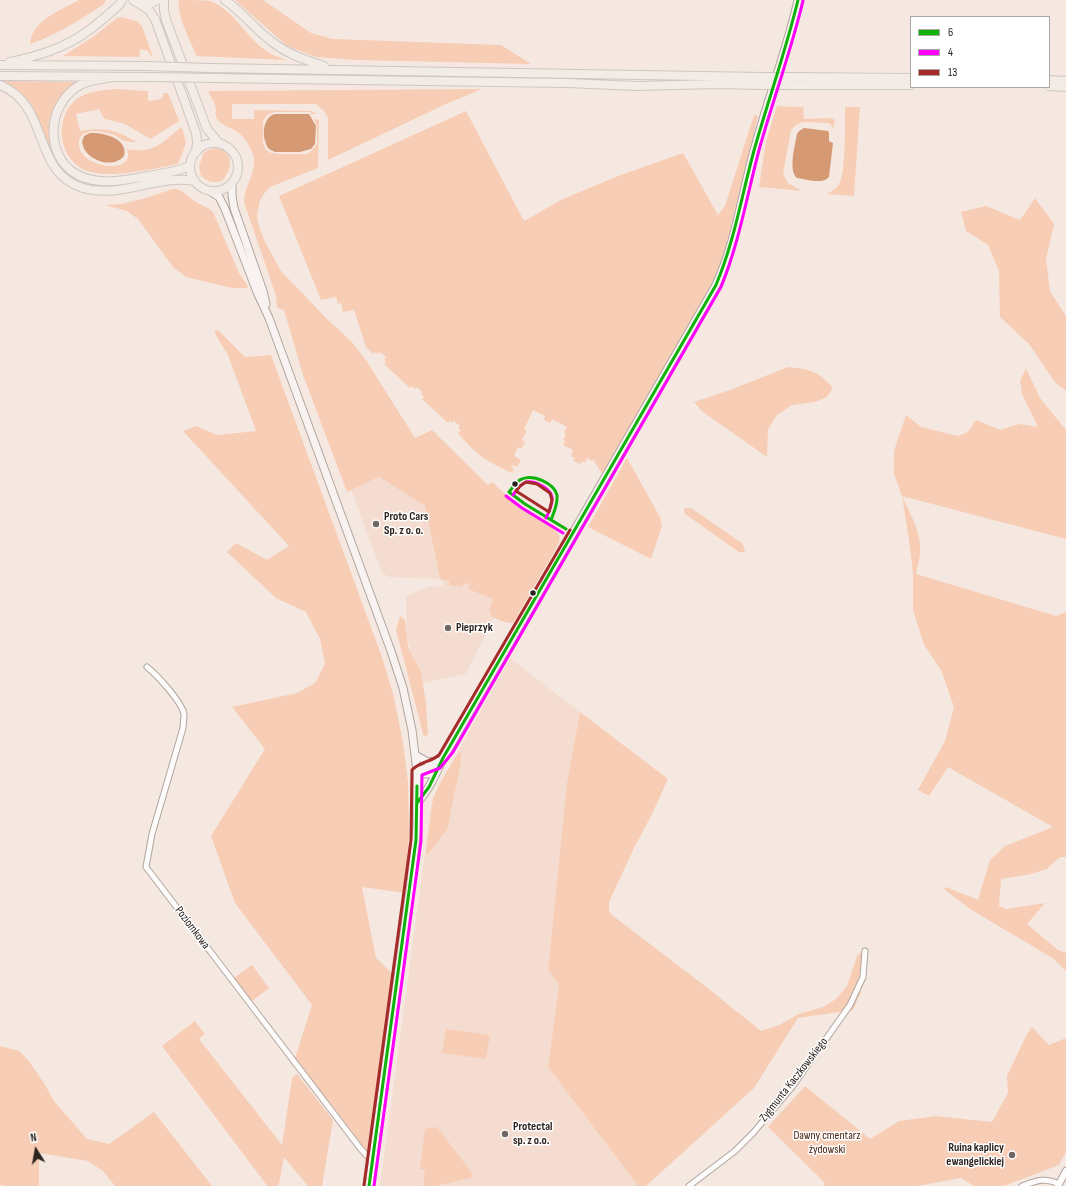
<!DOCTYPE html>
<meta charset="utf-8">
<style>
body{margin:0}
#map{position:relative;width:1066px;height:1186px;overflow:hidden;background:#f5e8e0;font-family:"Sofia Sans Condensed",sans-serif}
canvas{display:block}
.legend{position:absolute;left:910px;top:16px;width:140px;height:72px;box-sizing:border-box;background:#fff;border:1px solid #aba7a5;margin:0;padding:5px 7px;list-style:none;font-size:12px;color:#2c231f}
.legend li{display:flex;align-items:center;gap:8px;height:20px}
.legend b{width:20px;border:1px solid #aba7a5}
.north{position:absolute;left:16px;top:1130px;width:40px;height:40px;-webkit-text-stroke:3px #fff;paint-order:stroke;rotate:349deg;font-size:11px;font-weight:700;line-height:16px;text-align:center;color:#2c231f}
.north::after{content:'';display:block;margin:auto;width:14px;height:18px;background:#2c231f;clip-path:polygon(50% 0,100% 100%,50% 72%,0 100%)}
</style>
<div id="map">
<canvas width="1066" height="1186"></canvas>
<ul class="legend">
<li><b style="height:5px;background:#0fb20b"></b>6</li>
<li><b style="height:5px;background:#f0f"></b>4</li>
<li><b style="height:5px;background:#a52a2a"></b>13</li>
</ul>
<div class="north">N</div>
</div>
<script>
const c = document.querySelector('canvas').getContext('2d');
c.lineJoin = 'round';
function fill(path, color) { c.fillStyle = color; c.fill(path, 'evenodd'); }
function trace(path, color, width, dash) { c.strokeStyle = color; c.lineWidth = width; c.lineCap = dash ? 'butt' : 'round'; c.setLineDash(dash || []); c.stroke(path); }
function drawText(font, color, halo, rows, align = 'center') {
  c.font = font + ' "Sofia Sans Condensed",sans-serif'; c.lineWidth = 3; c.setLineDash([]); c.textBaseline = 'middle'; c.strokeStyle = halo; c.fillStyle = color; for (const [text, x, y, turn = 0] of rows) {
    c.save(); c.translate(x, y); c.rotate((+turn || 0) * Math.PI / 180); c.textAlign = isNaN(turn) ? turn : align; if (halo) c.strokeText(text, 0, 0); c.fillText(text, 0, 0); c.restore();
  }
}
fill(new Path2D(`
 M379,477L425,506L440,579L389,577L382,573L351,490Z
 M443,580H450V585L462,587L464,582L470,584L469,589L494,599L489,610L491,616L494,618L466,674L423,683L421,671L411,653L407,638L406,596L428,587L443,586Z
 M510,658L580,712L567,782L548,970L559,985L548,1067L638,1186H380L431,807L437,789Z`), '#f4ddd0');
fill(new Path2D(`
 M79,0H106L104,4C81,19 57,35 30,44C32,20 61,10 79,0Z
 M179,0C187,0 203,0 210,1C233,9 245,36 265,50C271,55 279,57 287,60L197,56C191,43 176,14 179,0Z
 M235,0H263L311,33L333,39L501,45L531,64L355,60L316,57L287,46Z
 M122,17L136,21L142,26L153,57H152L148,51L140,49L139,57L63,56L93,37L117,18Z
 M1,81L82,82C43,103 41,134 63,168C56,162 52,154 48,145C35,115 35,96 1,81Z
 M115,89L148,91V101L161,99L164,93H168L179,121L152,138H149L125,124L105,119L103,117L99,109L76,114L80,131C106,127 115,130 137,142C133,142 128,142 125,141C121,140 118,136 114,135C105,131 81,127 79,141C75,168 137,177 127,149C158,154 160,142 182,127L186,143L178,164C152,169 117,178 91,172C58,164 51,115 80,97C91,91 103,90 115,89Z
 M482,89L446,104L328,160V118L324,111L316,104H232V119H254V110L311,111L317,114H311V112H274L267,115L263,122V142L266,150L271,153L280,154H307L311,151L317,144V126L314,119L319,120V123L318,168L270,187L266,191L260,200L257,214L258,223L264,240L281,271L328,320L351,341L366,360L415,438L432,430L488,485L492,482L521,508L555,526L553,529C561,534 561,539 557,547L513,623C505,623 498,620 491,616L489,610L493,599L468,589L470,584L464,583L462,587L449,585V580H443L440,579L425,506L379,477L347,492L303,375L284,310L277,308L276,296L244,202C244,187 255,175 254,160C253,151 246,139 239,133C232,128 223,126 218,120C214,115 217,110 215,105C213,100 210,95 208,91Z
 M777,106L803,107L804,119L831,118L835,120L833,129L832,126L829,123L803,122L796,125L791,130L783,174L788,183L802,191L759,187L766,141Z
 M845,107H860L854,196L827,194C831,191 837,189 839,184C846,172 845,123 845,107Z
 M466,111L524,221L563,199L618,176L683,153L718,215L725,206L754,115L758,116L725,250L714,280L602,474L593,459L592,461L587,458L585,463L582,461L580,464L573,461L575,458L571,456L573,450L563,445L565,441L563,440L566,434L564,432L567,427L552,419L550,423L544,420L545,416L533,410L524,429L527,430L522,440L525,442L521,449L518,447L514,456L521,460L517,467L513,465L511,467L514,469L512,473C488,462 476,455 458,433L461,431L458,428L460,426L454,421L452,423L450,420L448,423L422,399L424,397L421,394L422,392L417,387L415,389L412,386L410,388L384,364L386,362L384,360L386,357L380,352L378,354L375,352L373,354L366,347L354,310L343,312L341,303L338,304L336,297L321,300L279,196Z
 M215,148C234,150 233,167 223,180C214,184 208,182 201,176L199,166L204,152Z
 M173,189C183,189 188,197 196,202C202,206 208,207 213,212L239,273L248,286L247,288H232L186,277L173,267L138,219L127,211L105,205L122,204L142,199Z
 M1035,198L1054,224L1046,259L1050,291L1066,316V391L1054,381L1029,344L1000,317L999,271L988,245L966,231L961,212L986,206L1020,220Z
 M218,330L245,357L271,355L382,657L394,697L403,743L408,782L409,835L405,893L362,887L376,958L394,975L370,1149L367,1151L295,1058L312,1005L235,903L211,836L265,749L232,707L297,693L315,683L325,664L320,639L306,612L276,598L227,552L236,543L267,560L289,546L183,431L196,426L217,435L256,431L228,355L214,332Z
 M788,367C809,369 819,371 833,388L827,397L815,402L792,405L777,415L768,429L767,457L703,412L694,402L730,390Z
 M1026,368L1040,398L1066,430V539L902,496C910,514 922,533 920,552C920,560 917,567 916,574L1056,616L1066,612V857H1060L1047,869L1031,874L1001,879L999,906L1006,909L1045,903L1027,924L1058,950L1066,953V971L1054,959L970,909L944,889L946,887L978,900L990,860L1005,846L1053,827L948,767L929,796L918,790L945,741L954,707L941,670L924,645L913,610V573L909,540L902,496L894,474V451L906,415L921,427L958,436L968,432L976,420L1000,430L1019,424L1038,427L1022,394L1020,381Z
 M627,458L660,517L662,526L651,559L588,527Z
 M684,508H691L743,544L745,552H739L685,514Z
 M400,616L405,620L408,647L421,672L426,703L428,734L424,737L396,630Z
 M580,712L668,779L653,812L634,848L609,902V910L612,915L705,986L761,1031L779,1025L799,1014L823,1007L836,999L847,986L857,956L860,953H863L861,977L856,988L861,992L853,1010L798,1018L754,1088L646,1186H638L548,1067L559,985L548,970L567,782Z
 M459,752L461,753V762L447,830L427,855L426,852L433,798L443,778Z
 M252,965L269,988L251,1002L234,978Z
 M195,1021L205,1034L199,1039L282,1145L292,1078L297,1074L333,1120L322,1186H308L284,1157L279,1184L277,1186H268L266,1184L162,1046Z
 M1032,1027L1049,1045L1066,1038V1152L1059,1165L1004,1186H974L961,1178L917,1186H823L825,1183L768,1127L805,1086L870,1139L899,1121L936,1116L992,1122L1008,1093L1007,1076L1026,1036Z
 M446,1029L490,1035L486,1059L442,1053Z
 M0,1046L19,1051L28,1060L44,1083L54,1101L87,1139L109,1144L154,1112L212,1186H115L103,1171L88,1161L39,1153V1186H6L0,1185Z
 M437,1127L472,1173L471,1178L435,1186H423L425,1169H420L425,1129Z`), '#f8cdb5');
fill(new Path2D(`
 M275,114H309L316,126L315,144L311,149L300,152H275L269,149C261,139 262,117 275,114Z
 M804,128L828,131L829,133V141L833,143L829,177C822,185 806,179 797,178C788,171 795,145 797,134L799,131Z
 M90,133C102,132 129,138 124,156C115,167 96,163 87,153C84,150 83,146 82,142L84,136Z`), '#d59974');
const minor = new Path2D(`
 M147,667C157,675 183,703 184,715C184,719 183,724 183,728L152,834L146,867L360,1148L368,1157L373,1159
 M689,1186L735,1151L753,1133L792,1087L850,1005L863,977L865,951
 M1022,1186C1036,1181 1044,1177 1059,1184`);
const tertiary = new Path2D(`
 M1058,1186L1066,1171`);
const secondary = new Path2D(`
 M232,183V196L234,208L263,291L266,304
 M210,191L219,197L225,209L257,292L269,318L391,651L403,688L412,730L417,772V826L411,882L369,1186
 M415,755L428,762L438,761
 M417,772C425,767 434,767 442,760
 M417,772C424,775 429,775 437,772
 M417,803C429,790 436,774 443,758L716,285C736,242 742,192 755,147C768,98 787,50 798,0`);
const primary = new Path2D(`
 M133,0L149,10L155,19L196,133L197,142L196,152
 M164,0V10L166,20L207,129L219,143
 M225,0C242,12 255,29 271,41C287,54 305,60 324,66
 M140,3H151L158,0
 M10,62C38,56 65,48 88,31C99,23 109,14 119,5L122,0
 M0,65L147,66
 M210,68L763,77
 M0,76L151,77
 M112,77C103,79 91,80 82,84C44,103 43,164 85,178C106,185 128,179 149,176C163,173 177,172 190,166
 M790,77L911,78
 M213,78L567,83L637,86L717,84L763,85
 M1049,80L1066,81
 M0,85C51,106 31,172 83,188C120,199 158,174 195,181
 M790,85H911
 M1049,86L1066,87
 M190 167a24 24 0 1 1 48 0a24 24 0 1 1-48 0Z`);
trace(minor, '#afa59f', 7);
trace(tertiary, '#afa59f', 8);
trace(secondary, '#afa59f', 9);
trace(primary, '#cdc7c3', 10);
trace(minor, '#fefcfa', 5);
trace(tertiary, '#fefcfa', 6);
trace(secondary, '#f8f3f0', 7);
trace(primary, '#f2ebe6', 8);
const primaryBridge = new Path2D(`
 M147,66L210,68
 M151,77L213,78
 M763,77H790
 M763,85H790`);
trace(primaryBridge, '#cdc7c3', 10, []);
trace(primaryBridge, '#f2ebe6', 8);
trace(new Path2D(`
 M509,492C513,487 516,481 522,479C533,474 554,483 557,495C558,504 554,512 551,520
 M509,492L525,504L566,529
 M417,803L429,787L443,758L716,285C735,240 742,193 755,147C769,98 786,50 798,0
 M369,1186L416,840L417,786`), '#0fb20b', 3);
trace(new Path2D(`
 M513,495C516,491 519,486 524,483C532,479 550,487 552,497C553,504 549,512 546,518
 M506,496L522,508L563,533
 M374,1186L421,841L422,775L440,768L453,752L721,287C739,243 747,196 759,150C773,100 791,51 803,1`), '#f0f', 3);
trace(new Path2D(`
 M526,482L537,484L550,493L552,500L549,512L516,491L520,486Z
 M364,1185L411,840L412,770C419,762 431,762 439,755L570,530`), '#a52a2a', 3);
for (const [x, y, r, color] of [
 [515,484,3.5,"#2c231f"],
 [376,524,4,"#726863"],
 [533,593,3.5,"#2c231f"],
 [448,628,4,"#726863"],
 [505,1134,4,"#726863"],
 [1012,1155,4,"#726863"]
]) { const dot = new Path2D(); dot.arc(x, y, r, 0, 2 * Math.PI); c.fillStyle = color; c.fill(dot); trace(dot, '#fff', 1.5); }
drawText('bold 12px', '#2c231f', '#fff', [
 ["Proto Cars",384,517],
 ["Sp. z o. o.",384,531],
 ["Pieprzyk",456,628],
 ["Protectal",513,1127],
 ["sp. z o.o.",513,1141],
 ["Ruina kaplicy",1004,1148,"right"],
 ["ewangelickiej",1004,1162,"right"]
], 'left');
drawText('12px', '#2c231f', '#fff', [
 ["Poziomkowa",192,928,53],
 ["Zygmunta Kaczkowskiego",794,1080,-52]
]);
drawText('12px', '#452410', '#fff', [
 ["Dawny cmentarz",827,1136],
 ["żydowski",827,1150]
]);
</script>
